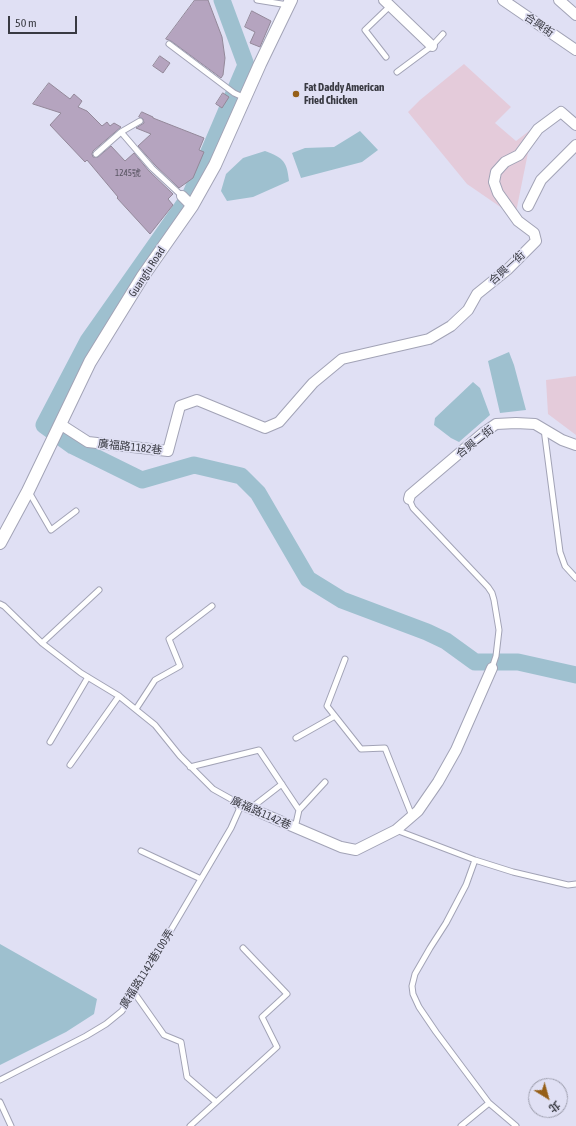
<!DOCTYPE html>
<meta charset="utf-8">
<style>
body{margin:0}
#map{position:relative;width:576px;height:1126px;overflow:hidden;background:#e0e0f4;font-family:"Asap Condensed","Noto Sans TC",sans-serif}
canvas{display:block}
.north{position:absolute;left:528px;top:1078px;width:40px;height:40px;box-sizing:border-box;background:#e0e0f4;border:1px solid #9d9ead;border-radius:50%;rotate:143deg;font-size:11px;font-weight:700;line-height:16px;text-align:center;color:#393a42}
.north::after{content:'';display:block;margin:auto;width:14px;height:18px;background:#965f18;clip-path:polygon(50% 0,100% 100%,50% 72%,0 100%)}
.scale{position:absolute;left:8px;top:16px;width:69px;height:18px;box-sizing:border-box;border:2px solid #393a42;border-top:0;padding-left:5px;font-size:12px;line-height:14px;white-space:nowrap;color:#393a42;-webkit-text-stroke:3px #e0e0f4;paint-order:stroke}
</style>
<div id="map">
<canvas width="576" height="1126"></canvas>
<div class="north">北</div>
<div class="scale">50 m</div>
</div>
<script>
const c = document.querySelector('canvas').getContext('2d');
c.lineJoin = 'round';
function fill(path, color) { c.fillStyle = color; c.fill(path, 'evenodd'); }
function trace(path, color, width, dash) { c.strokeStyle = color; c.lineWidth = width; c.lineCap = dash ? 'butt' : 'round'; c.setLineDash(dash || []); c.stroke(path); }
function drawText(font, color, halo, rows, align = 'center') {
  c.font = font + ' "Asap Condensed","Noto Sans TC",sans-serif'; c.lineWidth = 3.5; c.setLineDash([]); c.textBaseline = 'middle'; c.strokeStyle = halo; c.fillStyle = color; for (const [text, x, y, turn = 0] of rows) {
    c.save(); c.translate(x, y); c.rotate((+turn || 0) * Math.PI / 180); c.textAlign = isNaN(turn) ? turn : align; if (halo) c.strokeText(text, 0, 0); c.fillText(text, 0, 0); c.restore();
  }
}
fill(new Path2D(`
 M464,64L511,107L495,123L516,141L533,128L515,217L467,184L408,112L420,100Z
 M576,376V435L548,414L546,380Z`), '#e4cbda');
fill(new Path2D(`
 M360,131L378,150L362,162L301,178L292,153L305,148L334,147Z
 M265,151C284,158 287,162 289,181L253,197L227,201L221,191L226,174L243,158Z
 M509,352L514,365L526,410L500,413L488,361Z
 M473,382L480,388L490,415L459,442L451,438L434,425L435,418Z
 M0,944L97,999L94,1014L66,1032L0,1065Z`), '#9ec0cf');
trace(new Path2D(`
 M222,0L246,65L190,196L88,341L44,425L73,446L142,480L194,465L241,476L258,493L308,579L342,600L427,632L446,641L475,662H518L576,675`), '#9ec0cf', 17);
const building = new Path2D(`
 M195,0H208L222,37L225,58L223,75L221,78L171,41L166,39Z
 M252,11L271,21L260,47L250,43L255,32L245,27Z
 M160,56L170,63L163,73L153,66Z
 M49,83L70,99L74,94L82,101L78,107L87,111L102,126L107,122L110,126L114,123L121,127L93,151L92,154L93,157H98L111,146L125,161L134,153L149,171L173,194L168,199L173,205L150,234L117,198L118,197L87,160L85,162L50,125L61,113L33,104Z
 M223,93L229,97L222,108L216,104Z
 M142,112L153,117V118L204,138L199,150L204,152L193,178L179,188L155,165L138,146L151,134L136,128L144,123L143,119L139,117Z`);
fill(building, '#b5a4bf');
trace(building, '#938899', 1);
const service = new Path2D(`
 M257,0L288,5
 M169,44L234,93L245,98
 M386,57L365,30L390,6
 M397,72L432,46L443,34
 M121,132L152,168L182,196
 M96,154L121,132L140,121
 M544,429L560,552L565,566L576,578
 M29,492L51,530L76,511
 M409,499L413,508L488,587L492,593L494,600L499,630L496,656L492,668
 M0,604L4,606L42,643L81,673L119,696L155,725L180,756L213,789L238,803L239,810L231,828L155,957L122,1011L106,1024L86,1036L0,1080
 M42,643L99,590
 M345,659L327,706L361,749L385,748L412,816
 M136,709L155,680L180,666L169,639L212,606
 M296,738L335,716
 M50,742L88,677
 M70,765L119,696
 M190,767L259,750L299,810
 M251,808L282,784
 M295,828L299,810L325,782
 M396,830L475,860L513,872L568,885L576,884
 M141,851L201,879
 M475,860L466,885L446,923L430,948L415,974L412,986L413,994L419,1007L436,1032L489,1103L516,1126
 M133,991L164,1035L181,1042L187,1077L216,1102
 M0,1102L11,1126
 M190,1126L277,1047L262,1017L287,994L243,948
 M461,1126L489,1103`);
const minor = new Path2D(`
 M384,0L432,46
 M503,0L576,50
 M559,0L576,15
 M182,196L192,206
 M528,206L541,180L576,145
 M60,424L88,442L168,451L180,406L197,400L265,428L279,422L313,383L342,359L429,339L451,326L468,310L477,294L508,269L536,241L534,233L518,221L498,193L494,182L496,172L505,162L519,155L538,129L561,112L576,125
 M409,499L410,495L483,433L496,424L516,423L535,424L562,440L576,445
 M238,803L341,847L356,850L396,830L418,811L438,782L456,750L492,668`);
const tertiary = new Path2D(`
 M0,543L28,491L90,362L143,276L192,206L215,165L260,64L291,0`);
trace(service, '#a2a3b6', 7);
trace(minor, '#a2a3b6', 12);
trace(tertiary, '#a2a3b6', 14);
trace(service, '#fff', 5);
trace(minor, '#fff', 10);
trace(tertiary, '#fff', 12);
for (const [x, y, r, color] of [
 [296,94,4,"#965f18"]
]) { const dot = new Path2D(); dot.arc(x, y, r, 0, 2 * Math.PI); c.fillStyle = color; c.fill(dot); trace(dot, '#e0e0f4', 1.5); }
drawText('9px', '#585461', null, [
 ["1245號",128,173]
]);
drawText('11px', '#393a42', '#e0e0f4', [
 ["合興街",539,25,34],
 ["合興一街",507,268,-42],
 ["Guangfu Road",147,272,-57],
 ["合興二街",475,442,-38],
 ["廣福路1182巷",130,447,6],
 ["廣福路1142巷",261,813,24],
 ["廣福路1142巷100弄",147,969,-58]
]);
drawText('bold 11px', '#393a42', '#e0e0f4', [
 ["Fat Daddy American",304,88],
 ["Fried Chicken",304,101]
], 'left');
</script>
